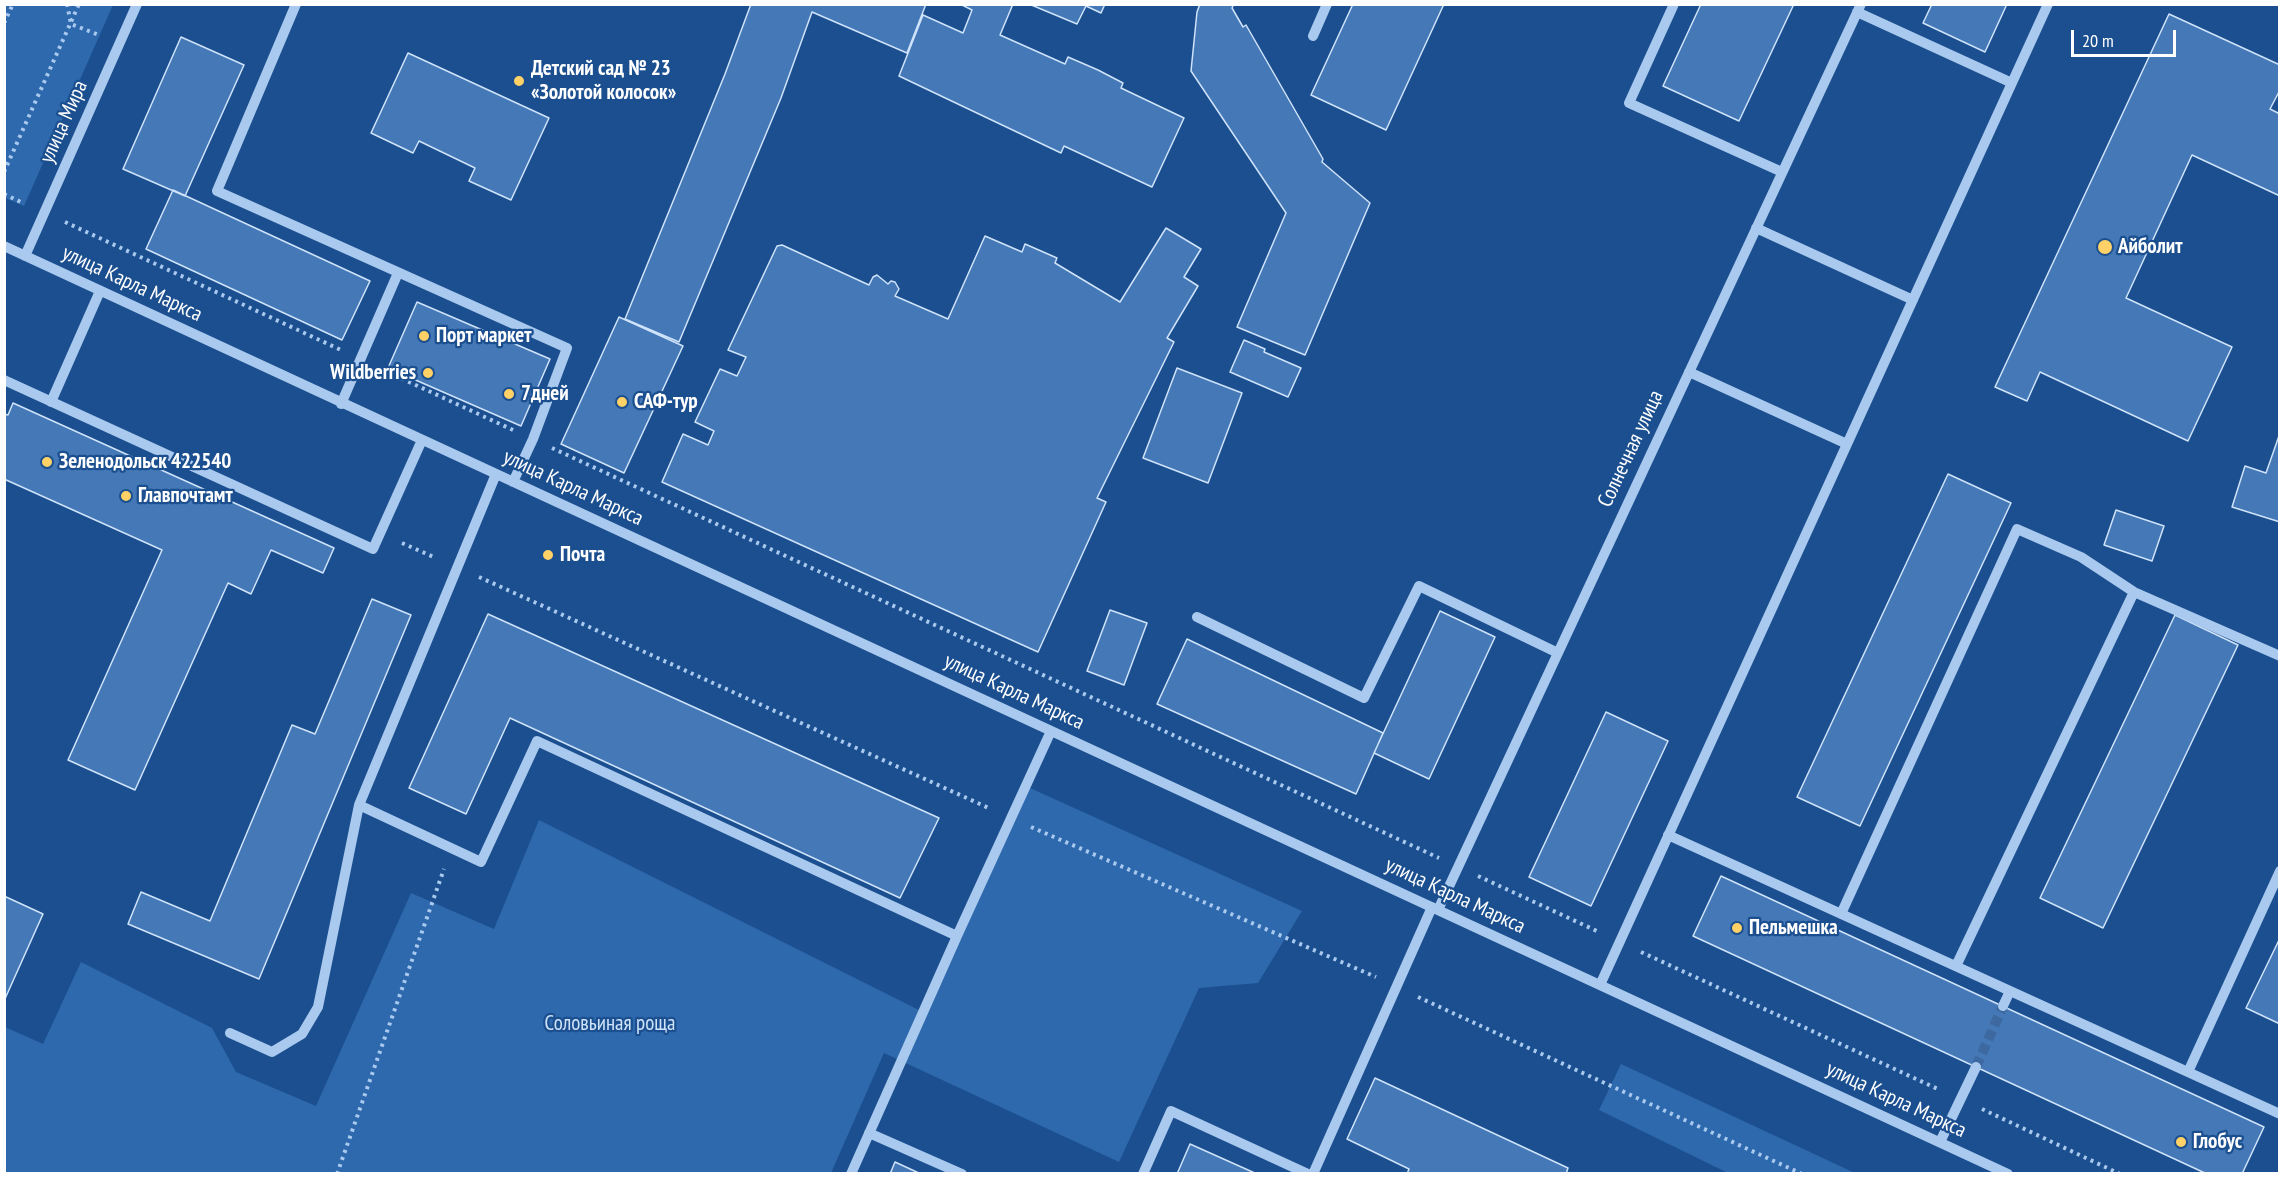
<!DOCTYPE html>
<html>
<head>
<meta charset="utf-8">
<style>
  body { margin:0 }
  #map { position:relative; width:2284px; height:1178px; overflow:hidden; background:#1b4f8f; font-family:"PT Sans Narrow",sans-serif }
  canvas { display:block }
  .frame { position:absolute; inset:0; border:6px solid #fff; pointer-events:none }
  .scale { position:absolute; left:2071px; top:30px; width:105px; height:27px; box-sizing:border-box; border:3px solid #fff; border-top:0; padding-left:8px; font-size:18px; line-height:21px; white-space:nowrap; color:#fff; -webkit-text-stroke:4px #1b4f8f; paint-order:stroke }
</style>
</head>
<body>
<div id="map">
<canvas width="2284" height="1178"></canvas>
<div class="frame"></div>
<div class="scale">20 m</div>
</div>
<script>
const c = document.querySelector('canvas').getContext('2d');
c.lineJoin = 'round';
function fill(path, color) { c.fillStyle = color; c.fill(path, 'evenodd'); }
const shape = rows => new Path2D(rows.map(r => 'M' + r).join(''));
function trace(path, color, width, dash) { c.strokeStyle = color; c.lineWidth = width; c.lineCap = dash ? 'butt' : 'round'; c.setLineDash(dash || []); c.stroke(path); }
function drawText(font, color, halo, rows, align = 'center') {
  c.font = font + ' "PT Sans Narrow",sans-serif'; c.lineWidth = 4.5; c.setLineDash([]); c.textBaseline = 'middle'; c.strokeStyle = halo; c.fillStyle = color; for (const [text, x, y, turn = 0] of rows) {
    c.save(); c.translate(x, y); c.rotate((+turn || 0) * Math.PI / 180); c.textAlign = isNaN(turn) ? turn : align; if (halo) c.strokeText(text, 0, 0); c.fillText(text, 0, 0); c.restore();
  }
}
const green = shape([
  [5,4,113,5,24,206,5,198],
  [1030,788,1302,911,1258,983,1199,988,1119,1162,884,1053,831,1173,5,1174,5,1027,43,1044,81,962,212,1028,236,1072,316,1106,411,893,494,929,539,820,925,1013],
  [1621,1064,1855,1173,1728,1173,1599,1110]
]);
const building = shape([
  [751,4,926,4,907,53,812,12,781,98,679,342,625,319,725,74,751,4],
  [1013,4,1000,35,1065,64,1068,57,1098,70,1123,83,1121,88,1184,118,1152,187,1064,146,1061,153,899,76,923,15,963,33,972,10,960,4,1013,4],
  [1029,4,1105,4,1101,13,1086,6,1077,24,1029,4],
  [1200,4,1234,4,1232,8,1243,27,1246,25,1323,159,1322,162,1370,203,1305,355,1237,327,1286,213,1191,71,1197,12,1200,4],
  [1353,4,1444,4,1386,130,1311,95,1353,4],
  [1701,4,1794,4,1739,121,1663,86,1701,4],
  [1932,4,2007,4,1985,52,1923,23,1932,4],
  [2169,14,2280,65,2280,90,2270,109,2280,114,2280,196,2192,155,2126,298,2232,347,2188,441,2040,372,2027,401,1995,387,2169,14],
  [181,37,244,65,185,196,123,169,181,37],
  [408,53,549,118,511,200,469,181,475,168,419,141,413,153,371,133,408,53],
  [173,190,370,281,342,340,146,249,173,190],
  [1166,228,1201,249,1184,277,1198,286,1167,338,1174,342,1097,498,1106,502,1038,652,662,482,683,434,708,445,714,431,695,422,720,369,737,376,746,357,728,350,777,246,782,245,869,285,873,277,877,275,888,284,891,281,895,282,899,289,895,296,948,319,985,236,1022,252,1025,244,1057,258,1055,263,1120,302,1166,228],
  [417,302,550,359,521,426,388,368,417,302],
  [619,317,683,346,624,473,561,444,619,317],
  [1244,340,1265,349,1264,352,1301,368,1288,397,1230,372,1244,340],
  [1177,368,1242,393,1208,483,1143,458,1177,368],
  [13,403,334,548,323,573,271,550,251,594,228,583,135,790,68,760,162,550,4,479,4,414,8,415,13,403],
  [2280,433,2280,522,2232,507,2245,466,2266,473,2280,433],
  [1948,474,2011,503,1860,826,1797,797,1948,474],
  [2116,510,2164,526,2152,561,2104,545,2116,510],
  [372,599,411,615,259,979,128,924,141,892,210,921,292,725,315,734,372,599],
  [1110,610,1147,623,1124,685,1087,671,1110,610],
  [1440,611,1495,637,1429,779,1374,753,1440,611],
  [488,614,939,818,900,898,510,718,466,814,409,788,488,614],
  [2175,615,2238,645,2103,928,2040,898,2175,615],
  [1187,639,1383,733,1356,794,1157,704,1187,639],
  [1606,712,1668,741,1591,906,1529,877,1606,712],
  [1721,876,2264,1127,2242,1174,2207,1174,1693,936,1721,876],
  [4,896,43,914,4,1001,4,896],
  [2280,938,2280,1024,2246,1008,2280,938],
  [1375,1078,1568,1168,1566,1174,1407,1174,1409,1169,1347,1139,1375,1078],
  [1190,1144,1257,1174,1177,1174,1190,1144],
  [895,1162,921,1174,890,1174,895,1162]
]);
const minorTunnel = shape([
  [1976,1067,2003,1006]
]);
const path = shape([
  [67,4,71,24,99,35],
  [4,23,13,4],
  [4,172,79,4],
  [4,194,23,203],
  [65,222,341,350],
  [381,369,513,430],
  [552,448,1439,858],
  [402,543,436,558],
  [479,577,991,809],
  [1031,827,1376,977],
  [1478,876,1599,932],
  [1641,952,1940,1090],
  [1418,997,1802,1174],
  [1982,1109,2120,1174],
  [337,1174,444,869]
]);
const minor = shape([
  [296,4,217,191,567,348,533,439,513,482],
  [1674,4,1629,103,1782,172],
  [1857,12,2012,83],
  [1313,36,1327,4],
  [1756,228,1913,300],
  [4,246,2008,1174],
  [25,256,137,4],
  [1689,372,1847,444],
  [4,380,373,549,422,440],
  [51,402,100,291],
  [341,404,398,273],
  [1197,617,1364,698,1419,586,1558,653],
  [359,805,481,862,537,741,957,936,1051,731],
  [1668,835,2280,1114],
  [1438,910,1861,4],
  [1841,914,2017,529,2081,557,2134,592,2280,656],
  [1956,966,2134,592],
  [1600,985,2048,4],
  [2003,1006,2010,991],
  [230,1033,272,1052,302,1034,318,1007,359,805,496,474],
  [2188,1072,2280,871],
  [869,1133,962,1174],
  [1940,1142,1976,1067],
  [851,1174,957,936],
  [1143,1174,1171,1111,1308,1174],
  [1313,1174,1432,907]
]);
const markers = [
  [519,81,6,"#ffd166"],
  [2105,247,8,"#ffd166"],
  [424,336,6,"#ffd166"],
  [428,373,6,"#ffd166"],
  [509,394,6,"#ffd166"],
  [622,402,6,"#ffd166"],
  [47,462,6,"#ffd166"],
  [126,496,6,"#ffd166"],
  [548,555,6,"#ffd166"],
  [1737,928,6,"#ffd166"],
  [2181,1142,6,"#ffd166"]
];
const poiNames = [
  ["Детский сад № 23",531,69],
  ["«Золотой колосок»",531,93],
  ["Айболит",2118,247],
  ["Порт маркет",436,336],
  ["Wildberries",416,373,"right"],
  ["7дней",521,394],
  ["САФ-тур",634,402],
  ["Зеленодольск 422540",59,462],
  ["Главпочтамт",138,496],
  ["Почта",560,555],
  ["Пельмешка",1749,928],
  ["Глобус",2193,1142]
];
const streetNames = [
  ["улица Мира",64,122,-66],
  ["улица Карла Маркса",132,284,25],
  ["Солнечная улица",1631,449,-65],
  ["улица Карла Маркса",573,488,25],
  ["улица Карла Маркса",1014,692,25],
  ["улица Карла Маркса",1455,896,25],
  ["улица Карла Маркса",1896,1100,25]
];
const parkNames = [
  ["Соловьиная роща",610,1024]
];
fill(green, '#2e69ad');
fill(building, '#4478b7');
trace(building, '#cfe3fa', 1.5);
trace(minorTunnel, '#3d69a0', 10, [10, 5]);
trace(path, '#a9c9ee', 4, [3, 4.5]);
trace(minor, '#a9c9ee', 10);
for (const [x, y, r, color] of markers) { const dot = new Path2D(); dot.arc(x, y, r, 0, 2 * Math.PI); c.fillStyle = color; c.fill(dot); trace(dot, '#1b4f8f', 2); }
drawText('bold 21px', '#fff', '#1b4f8f', poiNames, 'left');
drawText('21px', '#fff', '#1b4f8f', streetNames);
drawText('21px', '#cfe3fa', '#1b4f8f', parkNames);
</script>
</body>
</html>
